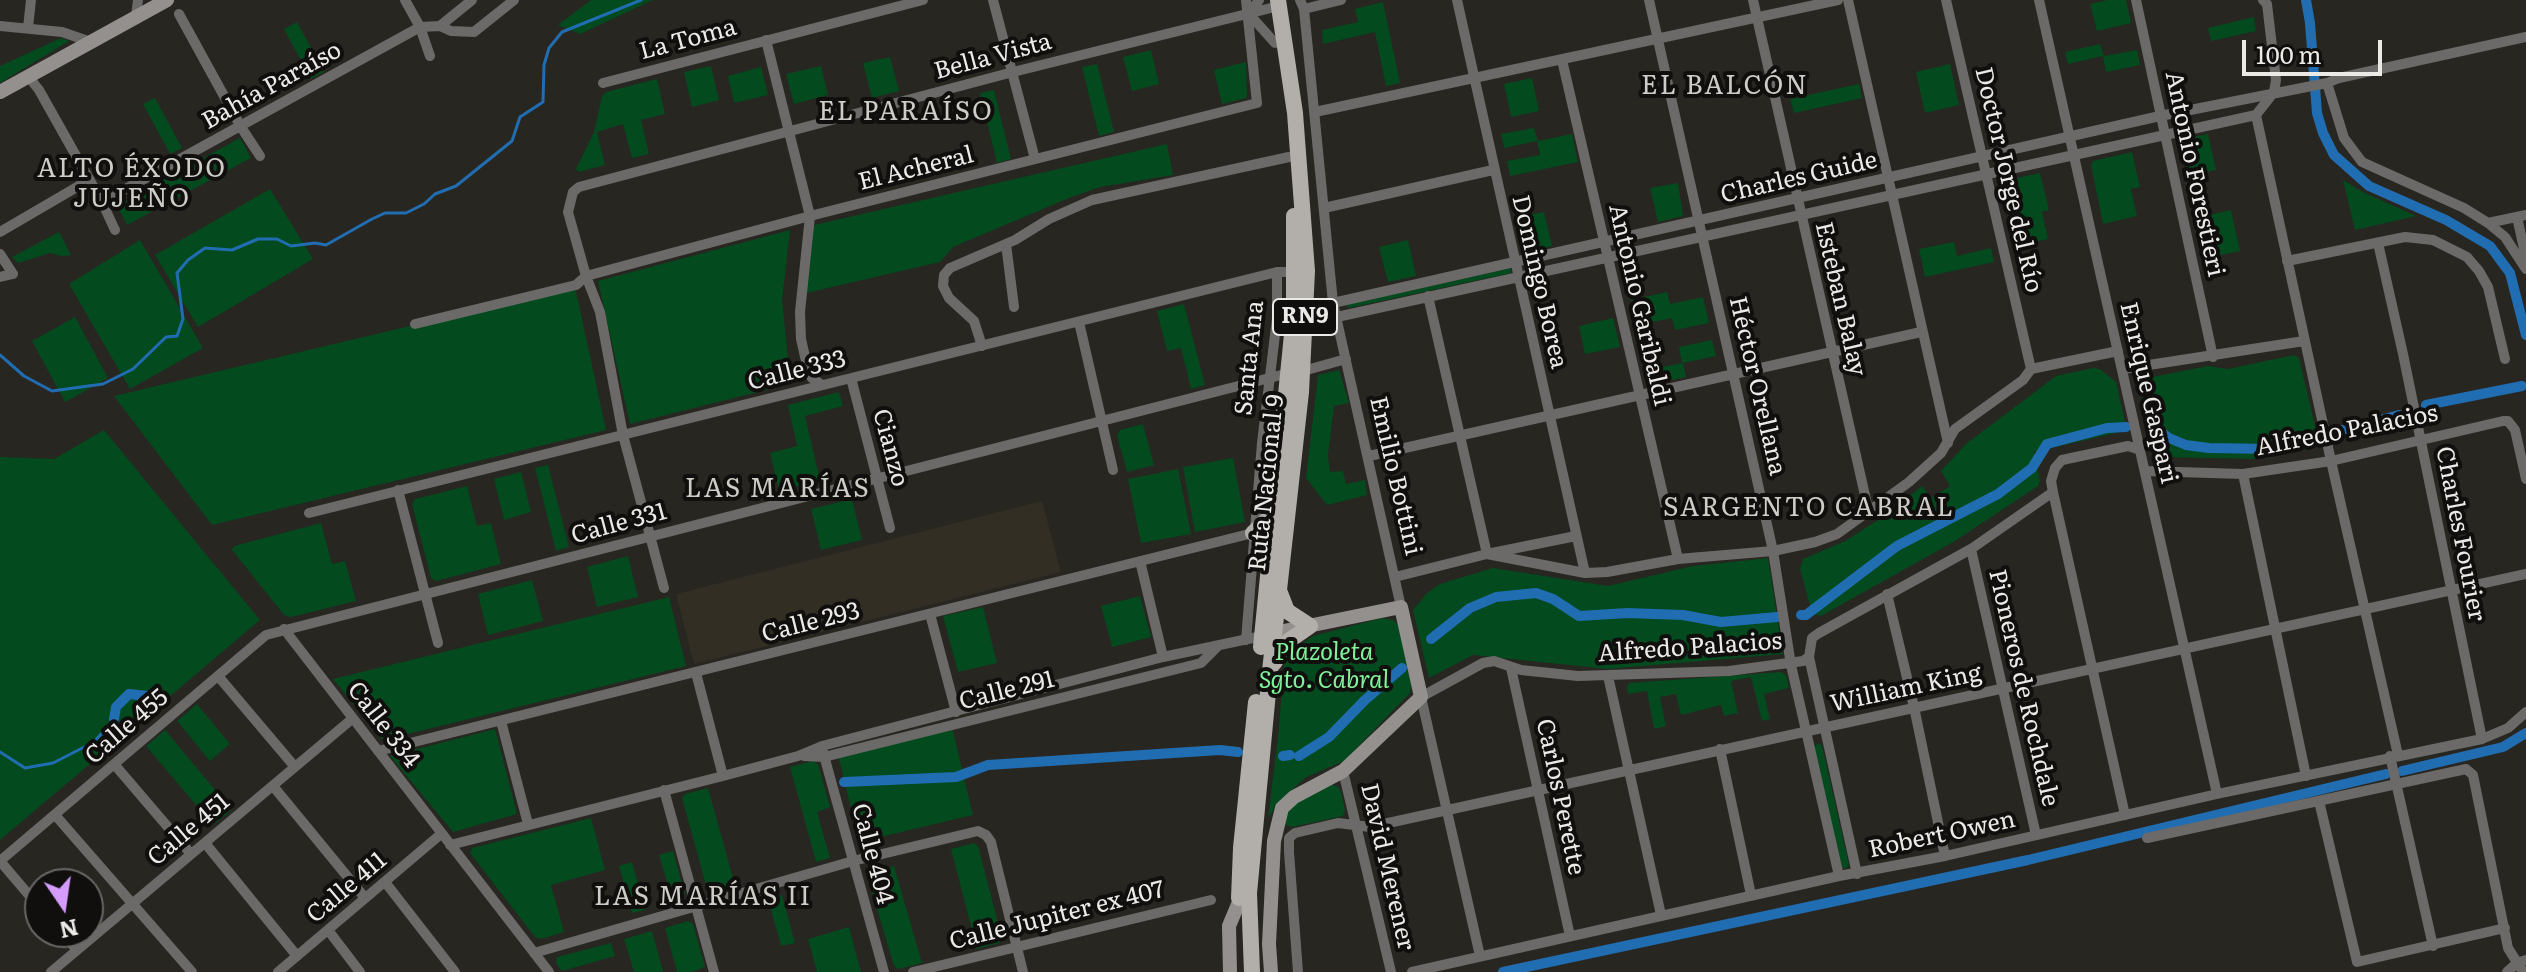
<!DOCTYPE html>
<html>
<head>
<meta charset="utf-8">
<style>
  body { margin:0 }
  #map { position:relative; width:2526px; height:972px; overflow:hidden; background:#282621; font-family:Literata,serif }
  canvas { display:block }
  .north { position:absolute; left:24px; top:868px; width:80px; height:80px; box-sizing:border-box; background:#100f0d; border:2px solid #686764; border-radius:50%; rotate:167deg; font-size:22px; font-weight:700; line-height:32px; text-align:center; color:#ebeae7 }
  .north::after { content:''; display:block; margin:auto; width:28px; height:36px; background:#d59cfb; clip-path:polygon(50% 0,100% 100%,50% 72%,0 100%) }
  .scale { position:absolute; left:2242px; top:40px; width:140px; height:36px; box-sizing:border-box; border:4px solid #ebeae7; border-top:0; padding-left:10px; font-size:24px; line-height:28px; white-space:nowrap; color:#ebeae7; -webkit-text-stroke:6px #100f0d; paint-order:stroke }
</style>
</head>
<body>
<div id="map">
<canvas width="2526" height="972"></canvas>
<div class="north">N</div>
<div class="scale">100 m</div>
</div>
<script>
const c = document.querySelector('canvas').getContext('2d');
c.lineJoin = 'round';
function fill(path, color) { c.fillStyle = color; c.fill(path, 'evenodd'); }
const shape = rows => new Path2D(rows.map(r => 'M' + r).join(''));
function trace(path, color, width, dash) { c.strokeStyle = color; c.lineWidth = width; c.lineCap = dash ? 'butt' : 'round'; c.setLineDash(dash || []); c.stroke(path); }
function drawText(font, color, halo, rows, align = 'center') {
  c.font = font + ' Literata,serif'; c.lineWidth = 8; c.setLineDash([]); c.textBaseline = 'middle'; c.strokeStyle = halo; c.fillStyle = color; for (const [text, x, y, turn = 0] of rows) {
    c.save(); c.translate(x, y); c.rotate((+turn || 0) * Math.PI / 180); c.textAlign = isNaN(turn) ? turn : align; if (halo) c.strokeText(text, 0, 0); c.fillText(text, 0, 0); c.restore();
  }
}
const built = shape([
  [1042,501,1061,572,694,664,676,594]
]);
const green = shape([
  [591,0,653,0,580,34,558,25],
  [2107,0,2126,0,2131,23,2097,31,2090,4],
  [1383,2,1400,83,1386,86,1375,32,1323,44,1322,30,1358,22,1355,9],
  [2254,17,2256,31,2211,41,2208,28],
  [297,22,324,72,311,79,284,29],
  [61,38,69,41,0,83,0,66],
  [2100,44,2104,56,2137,50,2140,65,2106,72,2103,56,2068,64,2065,52],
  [1151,50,1159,84,1132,91,1123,57],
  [890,57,899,91,872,98,863,63],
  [1246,62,1247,98,1222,104,1214,70],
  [1097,64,1114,132,1099,136,1082,67],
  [1950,64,1959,105,1925,113,1916,72],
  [711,66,719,100,692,107,684,72],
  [821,66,828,95,794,104,786,74],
  [761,67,768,95,734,103,728,76],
  [1532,78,1539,111,1511,117,1504,84],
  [657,79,665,114,641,120,649,154,632,158,623,124,597,132,605,165,579,172,576,169,594,132,602,96,606,92],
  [1859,84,1862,98,1794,113,1790,99],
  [994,90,1011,159,997,163,980,93],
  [155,98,182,148,170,154,143,104],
  [1534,128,1538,141,1572,134,1578,162,1510,176,1507,161,1540,155,1537,141,1504,148,1501,134],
  [2208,134,2216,170,2188,176,2181,144,2184,139],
  [240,138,251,158,127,225,117,205],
  [1167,144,1173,175,1100,187,1069,198,953,247,940,262,802,294,810,226],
  [2132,152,2140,187,2131,189,2137,216,2103,224,2091,165,2093,161],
  [2040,173,2049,210,2042,212,2048,239,2014,246,2007,219,2021,215,2012,179],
  [2343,180,2363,192,2416,216,2355,230],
  [1678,183,1683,216,1658,222,1650,188],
  [270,189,313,259,198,327,155,255],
  [2231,210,2240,251,2206,258,2197,218],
  [1544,212,1552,246,1530,251,1526,248,1519,217],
  [790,230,782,300,789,368,778,387,630,424,598,281],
  [59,232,71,255,62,256,50,253,18,263,12,257],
  [140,240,203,348,130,389,69,284],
  [1408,240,1416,276,1388,282,1379,247],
  [1954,242,1957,256,1991,248,1994,262,1925,277,1919,249],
  [1511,268,1511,273,1349,308,1346,305],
  [575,287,606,430,212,525,114,396],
  [1667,292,1670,304,1703,297,1709,323,1675,330,1672,318,1637,325,1631,300],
  [1184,304,1205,385,1191,389,1181,348,1167,351,1157,311],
  [75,317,108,378,65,402,32,341],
  [1613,318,1620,347,1585,354,1579,326],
  [1712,340,1716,356,1683,363,1686,377,1653,384,1651,382,1648,370,1682,363,1679,347],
  [2294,355,2299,358,2319,443,2316,447,2260,459,2159,457,2154,454,2139,384,2142,379,2208,366,2228,369],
  [2093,368,2100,369,2116,382,2125,422,2120,432,2034,452,2040,481,2038,486,1955,541,1821,616,1812,613,1800,569,1803,559,1845,541,1889,513,1922,486,1931,498,1950,486,1941,471,1967,443,2056,376],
  [1339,370,1349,403,1334,406,1328,455,1330,472,1343,471,1346,484,1365,480,1367,495,1327,505,1306,478,1318,375],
  [839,392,843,406,805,416,820,480,779,491,770,453,797,446,788,405],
  [1143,424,1154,465,1127,472,1117,435,1120,430],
  [104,430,260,620,0,840,0,457,54,459],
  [1233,458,1245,522,1195,532,1183,467],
  [548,465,569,547,556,551,535,468],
  [1178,469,1191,534,1141,543,1128,479],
  [521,472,531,512,504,520,494,479],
  [467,486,477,526,491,523,501,564,436,581,431,578,412,504,415,499],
  [852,499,862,540,821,550,811,509],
  [321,523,332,564,345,561,356,601,291,617,284,615,232,550,234,546],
  [628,556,638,597,597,607,587,567],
  [1768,558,1783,654,1608,669,1473,655,1429,678,1413,610,1427,593,1440,584,1493,568,1608,586,1693,566],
  [532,580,543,621,488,635,478,594],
  [1140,596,1151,637,1112,647,1101,606],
  [669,597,686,666,383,740,333,679],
  [983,607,997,663,958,672,943,616],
  [1382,618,1393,620,1400,627,1411,685,1410,693,1344,761,1306,777,1277,803,1268,819,1279,728,1284,663,1293,650,1313,636],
  [1781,672,1786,675,1789,688,1764,694,1770,719,1762,721,1751,677,1731,681,1738,713,1724,716,1721,705,1681,715,1676,694,1660,697,1666,726,1654,729,1647,691,1628,694,1627,687,1629,683],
  [197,704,230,744,210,761,177,721],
  [952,727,973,815,859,842,838,754],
  [495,729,517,814,453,832,390,756],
  [165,730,232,810,213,825,146,746],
  [1818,743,1822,746,1849,865,1846,869,1842,868,1814,748],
  [813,761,818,764,830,807,817,812,830,858,816,862,790,767],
  [1331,784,1338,787,1341,792,1345,810,1343,816,1292,827,1284,824,1286,813,1295,804],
  [708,788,735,885,712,891,707,889,682,798,685,794],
  [591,818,605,870,551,885,564,932,541,939,535,937,470,853,472,848],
  [974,843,978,846,1002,938,999,943,977,949,951,849],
  [673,851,685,894,682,899,673,902,659,855],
  [632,862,645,910,632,913,619,866],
  [894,866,922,963,898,969,894,966,868,878,871,873],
  [782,895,795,943,781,946,768,899],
  [688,921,693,924,705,967,692,972,677,972,665,928],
  [849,927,861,972,817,972,808,939],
  [652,931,663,972,634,972,624,939],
  [611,943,615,956,562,971,556,963,557,957]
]);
const stream = shape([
  [0,355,24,376,52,391,103,384,133,369,166,337,177,336,183,319,177,273,188,260,205,248,232,250,258,239,277,239,291,246,315,243,326,245,372,219,385,213,406,213,424,204,435,194,456,186,512,141,520,117,543,102,544,65,549,48,562,32,641,0],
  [0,752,25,768,53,763,94,742,114,719]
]);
const canal = shape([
  [2306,0,2310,23,2317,113,2323,133,2334,155,2369,186,2446,220,2490,246,2510,273,2526,335],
  [2426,405,2522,386],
  [2153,426,2169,438,2186,445,2209,448,2270,449,2312,438],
  [2339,431,2399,415],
  [1801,615,1806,615,1897,546,1998,494,2032,468,2047,444,2107,428,2126,427],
  [1431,639,1470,608,1496,597,1536,593,1553,599,1579,616,1627,613,1683,615,1721,622,1777,617],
  [114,719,116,707,129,694,148,696,161,704],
  [1283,756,1290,755],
  [1299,756,1329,737,1365,700,1402,668],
  [2402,771,2503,747,2526,733],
  [844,782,956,777,988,765,1220,750,1238,752],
  [1503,972,2028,860,2386,774]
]);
const street = shape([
  [405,0,420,27,430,56],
  [993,0,1035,159],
  [1259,0,1249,14,1275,43],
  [1300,0,1304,9,1333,303,1401,607],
  [1457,0,1585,573],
  [1649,0,1773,551,1791,665,1839,876],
  [1753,0,1869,513],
  [1848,0,1948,443],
  [1946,0,2031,369],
  [2039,0,2217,794],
  [2136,0,2213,357],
  [2263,0,2267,4,2276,80,2274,92,2256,115,2331,461,2398,755],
  [1304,9,1341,0],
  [179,14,241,127,260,156],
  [136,16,138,0],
  [0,26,62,32,88,41],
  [440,26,472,0],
  [28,28,31,0],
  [766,40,810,216,800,312,801,339,808,370,812,378,822,385],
  [1562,60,1678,559],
  [28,76,39,90,102,202,115,230],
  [603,83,923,0],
  [2327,83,2344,138,2362,162,2464,208,2488,223,2505,237,2526,269],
  [1315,112,1838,0],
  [102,202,420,27,440,26,451,31,474,32,514,0],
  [1324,208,1493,170],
  [2517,217,2526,258],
  [2488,223,2526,215],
  [0,232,89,180],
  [2378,243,2403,354,2482,739],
  [1006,244,1014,307],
  [0,254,13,274,0,277],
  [2287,261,2405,237,2433,240,2467,257,2479,271,2488,287,2505,359],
  [1428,296,1487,554,1576,536],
  [1333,303,2160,116,2327,83,2339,78,2526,37],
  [1337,317,2256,115],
  [1079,322,1113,470],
  [415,324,576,285,586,276,810,216,1257,103,1246,0],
  [982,346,974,321,949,298,943,286,944,275,950,268,1015,240,1049,219,1092,200,1289,157],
  [2123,369,2304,341],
  [1303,371,1346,359],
  [851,378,890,528],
  [1369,456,1921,332],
  [2145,471,2243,474,2331,461,2503,421,2508,421,2515,430,2526,479],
  [2243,474,2306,776],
  [398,490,438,643],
  [2053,492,2125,815],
  [309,513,1277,272,1296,272],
  [1971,549,2036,835],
  [1140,561,1163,657],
  [1395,577,1487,554,1585,573,1607,572,1678,559,1773,551,1815,542,1837,534,1909,482,1941,453,1955,429,2023,380,2031,369,2118,351],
  [664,588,623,435,600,312,586,276,568,212,573,192,579,187,1013,72,1279,6],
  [1887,594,1914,707,1945,856],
  [930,614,956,712],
  [284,629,549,972],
  [1246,640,1262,443,1277,318,1277,272],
  [1809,657,1857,874],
  [1511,668,1570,936],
  [696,673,723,776],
  [218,676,295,767],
  [1608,676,1661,915],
  [501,721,528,824],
  [1720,749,1751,895],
  [378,751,1253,533],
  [823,752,884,972],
  [804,756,824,757,1189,666,1201,663,1218,646],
  [2390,756,2433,946],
  [114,764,191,854],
  [1343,771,1391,972],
  [273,786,365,898],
  [664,790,714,972],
  [2319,801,2357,962,2505,928],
  [56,816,192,972],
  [2147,838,2466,769,2473,775,2508,948,2523,972],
  [205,843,297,956],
  [450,845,723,776,798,756,822,746,1163,657,1262,636],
  [0,861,266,635,1289,373],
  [0,861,40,908],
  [385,882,455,972],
  [328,930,360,972],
  [61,932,77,950],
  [534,953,853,861,978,831,986,835,991,842,1023,972],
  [1480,956,1421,697,1483,663,1494,661,1521,670,1578,676,1729,671,1803,661,1809,657,1812,638,1819,633,1971,549,2053,492,2051,481,2055,468,2062,460,2128,446,2137,449],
  [51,972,352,719],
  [278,972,441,834],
  [913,972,1211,900],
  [1298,972,1289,852,1289,838,1295,833,1338,823,1370,827,2526,574],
  [1412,972,1839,876,1945,856,2217,794,2482,739,2508,728,2526,712],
  [2507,972,2517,963,2526,960]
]);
const secondary = shape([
  [0,92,167,0],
  [1264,635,1401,607,1421,697,1343,771,1294,797,1282,808,1274,841,1269,944,1271,972],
  [1230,972,1229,926,1239,902]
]);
const primary = shape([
  [1253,533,1270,517,1275,509],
  [1261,647,1294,314,1294,216],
  [1274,663,1287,642,1310,626,1287,611,1280,593],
  [1239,898,1241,848,1256,702],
  [1252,972,1249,893,1270,671,1301,392,1307,271,1295,113,1278,0]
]);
const shields = [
  [1305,317,64]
];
const shieldNames = [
  ["RN9",1305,317]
];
const streetNames = [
  ["La Toma",688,40,-15],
  ["Bella Vista",993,57,-15],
  ["Bahía Paraíso",272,86,-29],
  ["El Acheral",916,169,-14],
  ["Antonio Forestieri",2194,174,78],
  ["Charles Guide",1799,178,-13],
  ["Doctor Jorge del Río",2008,180,77],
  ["Domingo Borea",1539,282,77],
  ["Esteban Balay",1840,299,77],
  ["Antonio Garibaldi",1639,305,77],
  ["Santa Ana",1250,358,-84],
  ["Calle 333",797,371,-14],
  ["Héctor Orellana",1757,386,77],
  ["Enrique Gaspari",2148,393,77],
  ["Alfredo Palacios",2347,431,-11],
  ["Cianzo",890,448,75],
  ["Emilio Bottini",1395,476,77],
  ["Ruta Nacional 9",1267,483,-84],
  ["Calle 331",619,524,-15],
  ["Charles Fourier",2460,534,79],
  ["Calle 293",811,623,-14],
  ["Alfredo Palacios",1690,648,-4],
  ["Pioneros de Rochdale",2023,688,77],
  ["William King",1906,689,-12],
  ["Calle 291",1007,691,-14],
  ["Calle 334",383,725,52],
  ["Calle 455",127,727,-41],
  ["Carlos Perette",1560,797,78],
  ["Calle 451",189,830,-40],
  ["Robert Owen",1942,835,-12],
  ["Calle 404",872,854,75],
  ["David Merener",1387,867,77],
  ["Calle 411",347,888,-40],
  ["Calle Jupiter ex 407",1057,916,-14]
];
const parkNames = [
  ["Plazoleta",1324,653],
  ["Sgto. Cabral",1324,681]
];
const neighbourhoodNames = [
  ["EL BALCÓN",1725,86],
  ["EL PARAÍSO",906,112],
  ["ALTO ÉXODO",132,169],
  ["JUJEÑO",132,199],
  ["LAS MARÍAS",778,489],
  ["SARGENTO CABRAL",1809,508],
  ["LAS MARÍAS II",703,897]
];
fill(built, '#322e23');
fill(green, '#034a1e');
trace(stream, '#216db1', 3);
trace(canal, '#216db1', 10);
trace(street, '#6c6a68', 10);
trace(secondary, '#94908d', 14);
trace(primary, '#b2aeaa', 16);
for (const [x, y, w] of shields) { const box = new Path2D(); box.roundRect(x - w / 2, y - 18, w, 36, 6); c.fillStyle = '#100f0d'; c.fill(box); trace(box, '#ebeae7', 2); }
drawText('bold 22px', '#ebeae7', null, shieldNames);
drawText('24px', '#ebeae7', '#100f0d', streetNames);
drawText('italic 24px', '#81f19a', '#100f0d', parkNames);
c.letterSpacing = '2px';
drawText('26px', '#ceccc6', '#100f0d', neighbourhoodNames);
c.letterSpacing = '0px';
</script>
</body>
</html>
